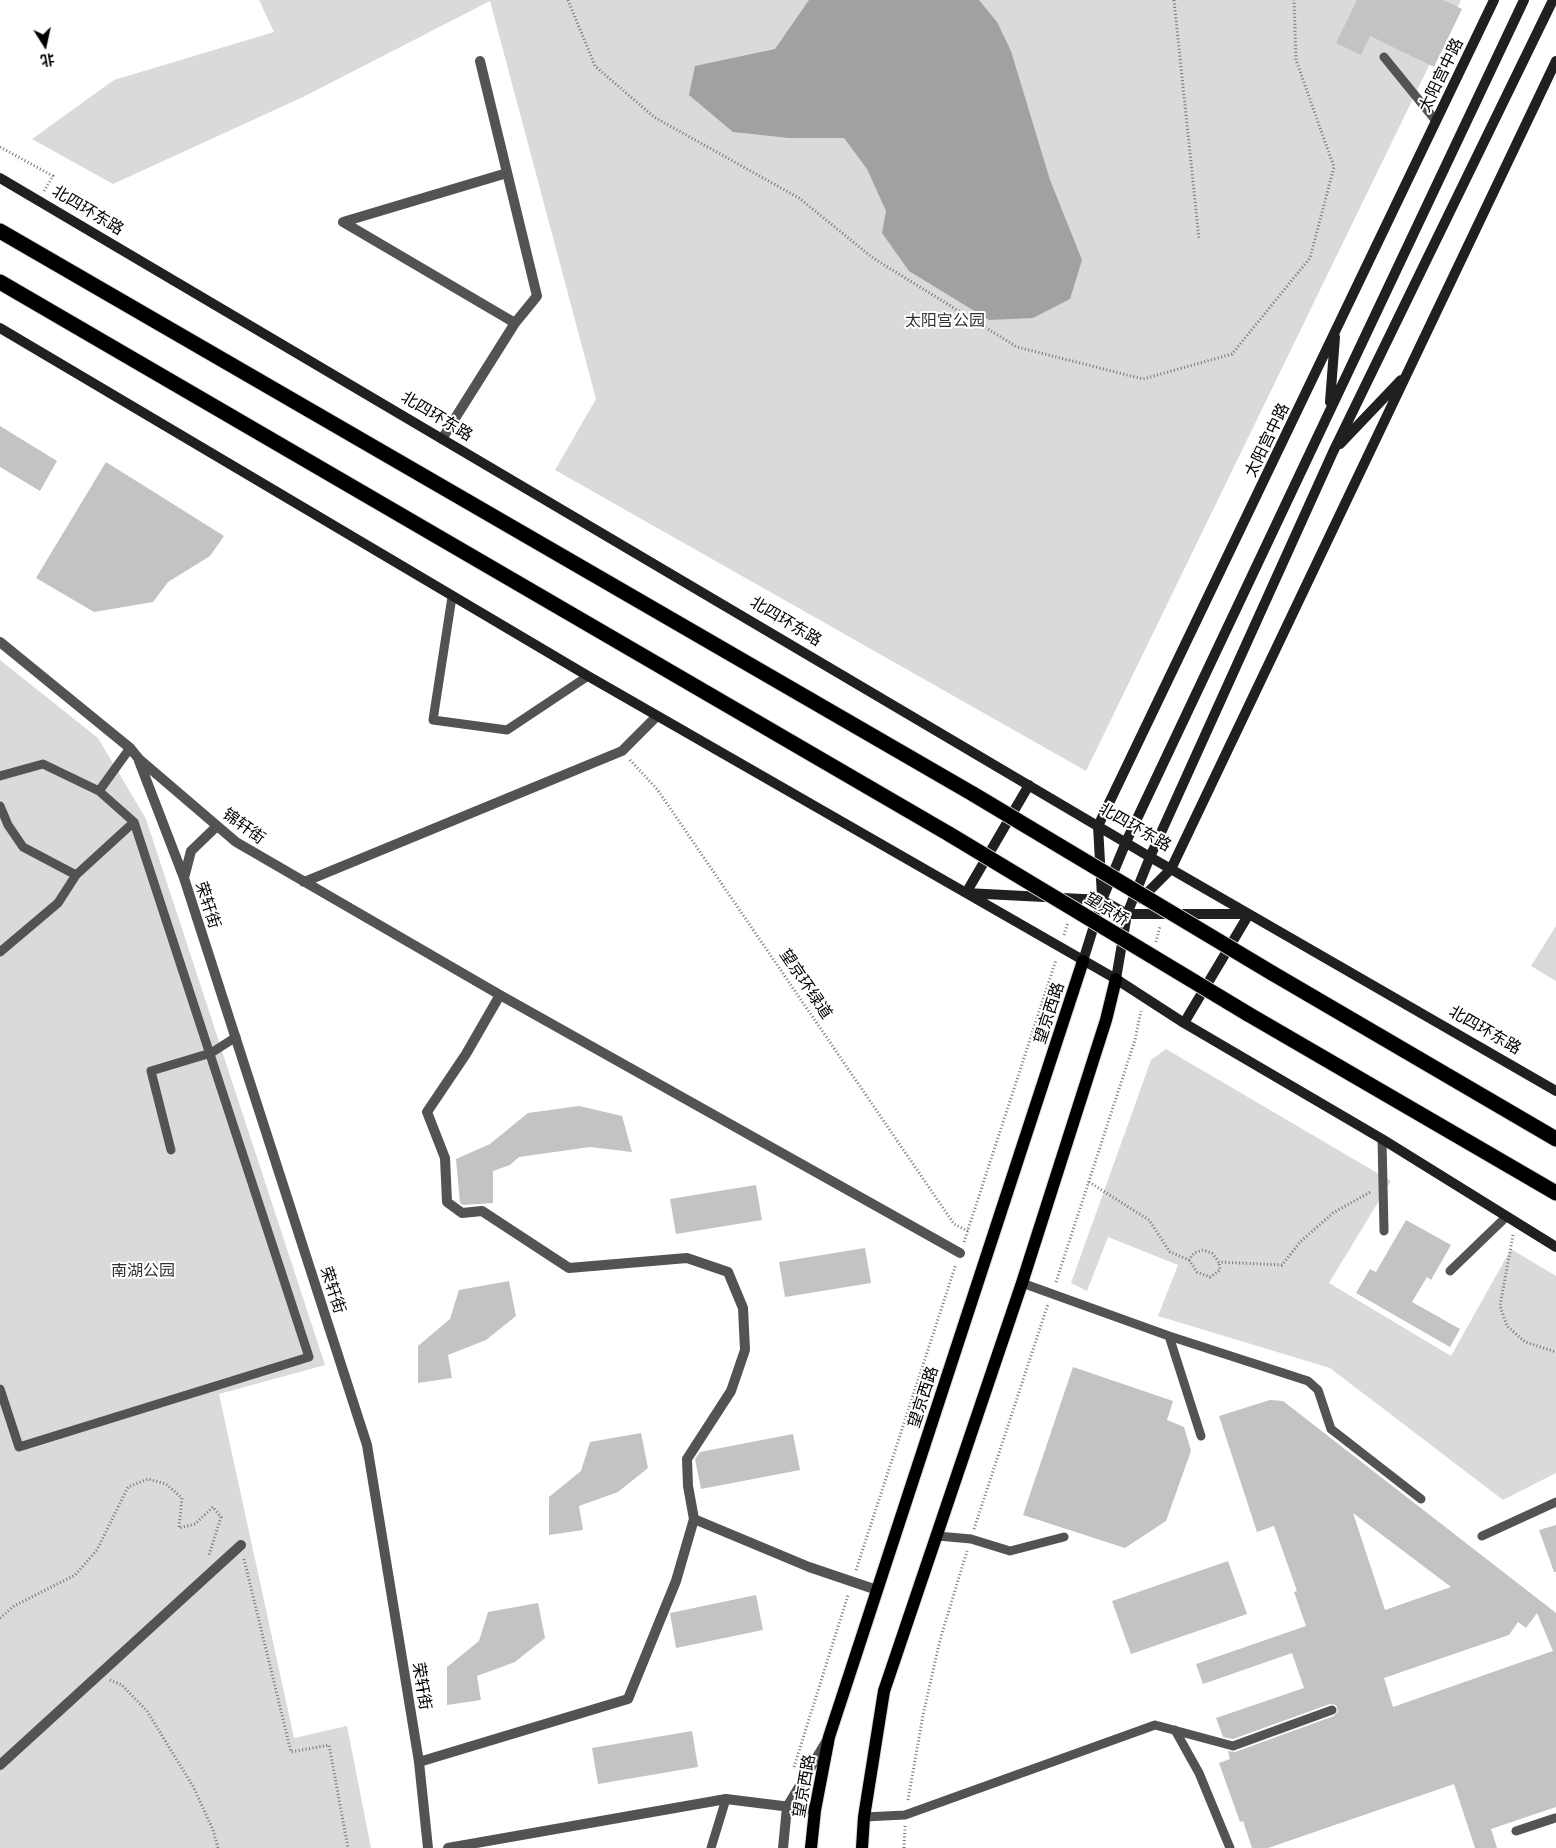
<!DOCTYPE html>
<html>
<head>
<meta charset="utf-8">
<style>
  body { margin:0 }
  #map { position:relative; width:1556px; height:1848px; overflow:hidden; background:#fff; font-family:"Exo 2","Noto Sans SC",sans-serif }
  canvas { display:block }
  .north { position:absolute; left:20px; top:20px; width:50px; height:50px; -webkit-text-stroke:4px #fff; paint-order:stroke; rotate:170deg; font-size:14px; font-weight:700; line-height:20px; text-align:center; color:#000 }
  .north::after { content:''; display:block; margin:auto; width:18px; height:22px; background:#000; clip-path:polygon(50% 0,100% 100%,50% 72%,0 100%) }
</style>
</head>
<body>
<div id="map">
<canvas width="1556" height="1848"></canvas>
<div class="north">北</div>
</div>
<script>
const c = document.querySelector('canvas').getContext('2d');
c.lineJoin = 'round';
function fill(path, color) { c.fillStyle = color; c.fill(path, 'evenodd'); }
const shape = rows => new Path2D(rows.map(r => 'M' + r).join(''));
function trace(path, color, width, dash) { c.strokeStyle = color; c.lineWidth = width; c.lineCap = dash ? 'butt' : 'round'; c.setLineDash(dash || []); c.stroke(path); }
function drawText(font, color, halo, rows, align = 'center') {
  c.font = font + ' "Exo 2","Noto Sans SC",sans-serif'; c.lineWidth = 4; c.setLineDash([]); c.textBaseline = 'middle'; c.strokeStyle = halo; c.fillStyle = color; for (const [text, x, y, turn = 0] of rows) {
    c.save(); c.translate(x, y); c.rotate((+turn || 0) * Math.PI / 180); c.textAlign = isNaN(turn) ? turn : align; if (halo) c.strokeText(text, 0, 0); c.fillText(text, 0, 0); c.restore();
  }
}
const green = shape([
  [259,0,1461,0,1086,771,555,470,596,399,490,1,303,97,113,184,32,139,114,80,274,32],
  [0,660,98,738,146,819,325,1365,219,1394,294,1738,347,1726,371,1848,0,1848],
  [1556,926,1556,981,1531,966],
  [1166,1049,1391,1181,1329,1283,1451,1356,1511,1249,1556,1276,1556,1473,1503,1500,1330,1368,1158,1316,1178,1265,1108,1237,1087,1291,1071,1283,1151,1060]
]);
const water = shape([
  [809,0,979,0,997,22,1011,51,1050,180,1082,260,1070,299,1033,318,989,320,909,271,882,233,886,211,867,169,844,138,789,138,733,132,689,95,695,66,775,49]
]);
const building = shape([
  [1357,0,1443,0,1462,9,1434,67,1370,36,1361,55,1336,43],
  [0,426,57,461,40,491,0,467],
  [106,462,224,536,210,556,168,582,153,602,94,612,36,578],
  [579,1106,622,1116,632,1152,590,1147,519,1157,510,1165,493,1171,493,1203,463,1205,460,1203,456,1159,490,1144,528,1113],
  [756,1185,762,1220,676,1234,670,1199],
  [1406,1220,1451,1245,1431,1280,1427,1277,1412,1302,1460,1329,1450,1347,1356,1293,1370,1269,1376,1272],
  [865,1248,871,1283,785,1297,779,1262],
  [509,1281,516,1316,486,1340,448,1355,452,1378,418,1383,418,1346,450,1319,459,1290],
  [1073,1367,1173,1401,1167,1420,1184,1427,1191,1451,1166,1521,1125,1548,1023,1515],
  [1270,1400,1283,1401,1556,1613,1556,1807,1491,1829,1497,1848,1475,1848,1454,1784,1268,1848,1252,1848,1243,1821,1240,1822,1219,1763,1230,1759,1228,1751,1235,1752,1334,1716,1338,1711,1336,1705,1330,1704,1233,1739,1223,1737,1216,1718,1304,1688,1292,1653,1203,1684,1196,1664,1306,1626,1294,1592,1297,1591,1274,1526,1257,1532,1219,1416],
  [1353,1513,1451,1587,1385,1610],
  [1537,1613,1553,1651,1393,1707,1384,1678,1509,1635,1518,1622,1526,1628],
  [641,1433,648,1468,618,1492,579,1506,583,1530,549,1535,549,1497,581,1471,590,1442],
  [793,1434,800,1470,701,1489,695,1459,700,1452],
  [1556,1525,1556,1572,1554,1572,1539,1530],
  [1228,1561,1247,1614,1131,1654,1112,1601],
  [756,1595,763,1630,676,1648,670,1613],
  [538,1603,545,1638,515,1662,477,1676,481,1700,447,1705,447,1667,479,1641,488,1612],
  [692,1731,698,1767,598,1784,592,1748]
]);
const path = shape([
  [568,0,595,66,654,117,799,198,873,258,1017,347,1143,379,1232,354,1310,258,1334,167,1296,60,1294,0],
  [1174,0,1199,239],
  [0,147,53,176,44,191],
  [630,760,657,789,954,1224,968,1231],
  [1064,935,1068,922],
  [1156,942,1160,926],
  [1089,1182,1149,1220,1170,1252,1189,1260,1194,1253,1203,1250,1212,1253,1219,1262,1282,1265,1300,1242,1333,1213,1372,1191],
  [1513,1235,1500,1306,1507,1326,1525,1342,1556,1352],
  [964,1242,1056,960],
  [1189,1260,1197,1272,1210,1277,1220,1270,1219,1262],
  [1056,1282,1135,1040,1141,1011],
  [974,1529,1048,1304],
  [244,1559,291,1752,329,1745,348,1848],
  [856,1570,956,1264],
  [0,1618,14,1606,75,1575,97,1550,128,1487,148,1479,166,1484,182,1498,179,1528,195,1524,213,1507,221,1517,209,1555],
  [110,1680,122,1685,147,1711,194,1788,213,1830,218,1848],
  [794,1767,848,1595],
  [908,1800,923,1715,940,1640,967,1551],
  [904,1848,905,1826]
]);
const lane = shape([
  [1384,57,1436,121],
  [452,597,433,720,507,730,588,676],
  [0,776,43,764,99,791,134,822,309,1357,19,1447,0,1389],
  [99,791,130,748],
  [0,806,8,825,23,847,76,875],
  [0,952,58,903,76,875,134,822],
  [1382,1139,1384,1231],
  [171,1150,151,1071,211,1053,236,1037],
  [1450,1271,1506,1217],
  [1022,1283,1169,1336,1308,1381,1318,1390,1331,1429,1421,1499],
  [1169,1336,1201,1436],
  [938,1536,971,1539,1010,1551,1064,1537],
  [1482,1536,1556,1502],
  [1175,1730,1199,1773,1230,1848],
  [864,1817,905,1815,1155,1725,1233,1746,1332,1710],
  [1516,1831,1555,1818],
  [711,1848,726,1799]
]);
const street = shape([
  [507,173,343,222,515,323],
  [442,439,515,323,537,296,480,61],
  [0,642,130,748,139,759,236,842,500,995,960,1253],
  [139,761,184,878,367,1445,419,1762,428,1848],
  [184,878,191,851,217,826],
  [304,882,622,751,657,716],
  [694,1519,809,1567,877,1590],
  [419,1762,628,1699,676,1581,694,1519,688,1486,687,1459,731,1391,745,1350,743,1308,728,1272,687,1258,569,1268,482,1211,462,1213,447,1202,445,1158,427,1112,466,1054,500,995],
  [0,1765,241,1545],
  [448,1848,726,1799,815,1810],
  [783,1848,787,1807,826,1742]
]);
const secondary = shape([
  [0,178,1150,857,1556,1091],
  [0,328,588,676,1116,979,1184,1023,1382,1139,1556,1247],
  [1330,402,1335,337],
  [1340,444,1401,380],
  [1029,785,966,893,1102,900,1127,914,1248,914],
  [1102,897,1098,826,1494,0],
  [1141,899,1171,869,1556,61],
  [1083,961,1102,900,1126,842,1524,0],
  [1116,979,1127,914,1150,857,1333,452,1553,0],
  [1184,1023,1249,914]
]);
const primary = shape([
  [811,1848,815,1810,829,1737,1083,961],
  [862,1848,864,1817,884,1691,1022,1283,1106,1020,1116,979]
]);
const highway = shape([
  [0,231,973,794],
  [0,282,949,834],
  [1272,973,1556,1139],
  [1248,1014,1556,1193]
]);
const highwayBridge = shape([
  [973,794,1272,973],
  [949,834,1248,1014]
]);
const streetNames = [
  ["太阳宫中路",1441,75,-64],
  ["北四环东路",88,210,31],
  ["北四环东路",437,416,31],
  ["太阳宫中路",1267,440,-64],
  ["北四环东路",786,621,31],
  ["锦轩街",244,826,36],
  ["北四环东路",1135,827,30],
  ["荣轩街",208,905,72],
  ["望京桥",1107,909,31],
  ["望京环绿道",806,984,56],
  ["望京西路",1049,1013,-72],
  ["北四环东路",1485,1030,30],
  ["荣轩街",333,1290,72],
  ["望京西路",923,1397,-72],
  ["荣轩街",422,1686,81],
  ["望京西路",804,1786,-80]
];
const parkNames = [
  ["太阳宫公园",945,321],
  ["南湖公园",143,1271]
];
fill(green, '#dadada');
fill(water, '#a1a1a1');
fill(building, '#c3c3c3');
trace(primary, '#dbdbdb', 14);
trace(highway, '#dbdbdb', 17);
trace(path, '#757575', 3, [1, 2.5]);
trace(lane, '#535353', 9);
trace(street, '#535353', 10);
trace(secondary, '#202020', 10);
trace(primary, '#000', 12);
trace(highway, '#000', 15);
trace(highwayBridge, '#dbdbdb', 17, []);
trace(highwayBridge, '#000', 15);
drawText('16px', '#000', '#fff', streetNames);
drawText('16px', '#313131', '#fff', parkNames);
</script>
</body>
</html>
